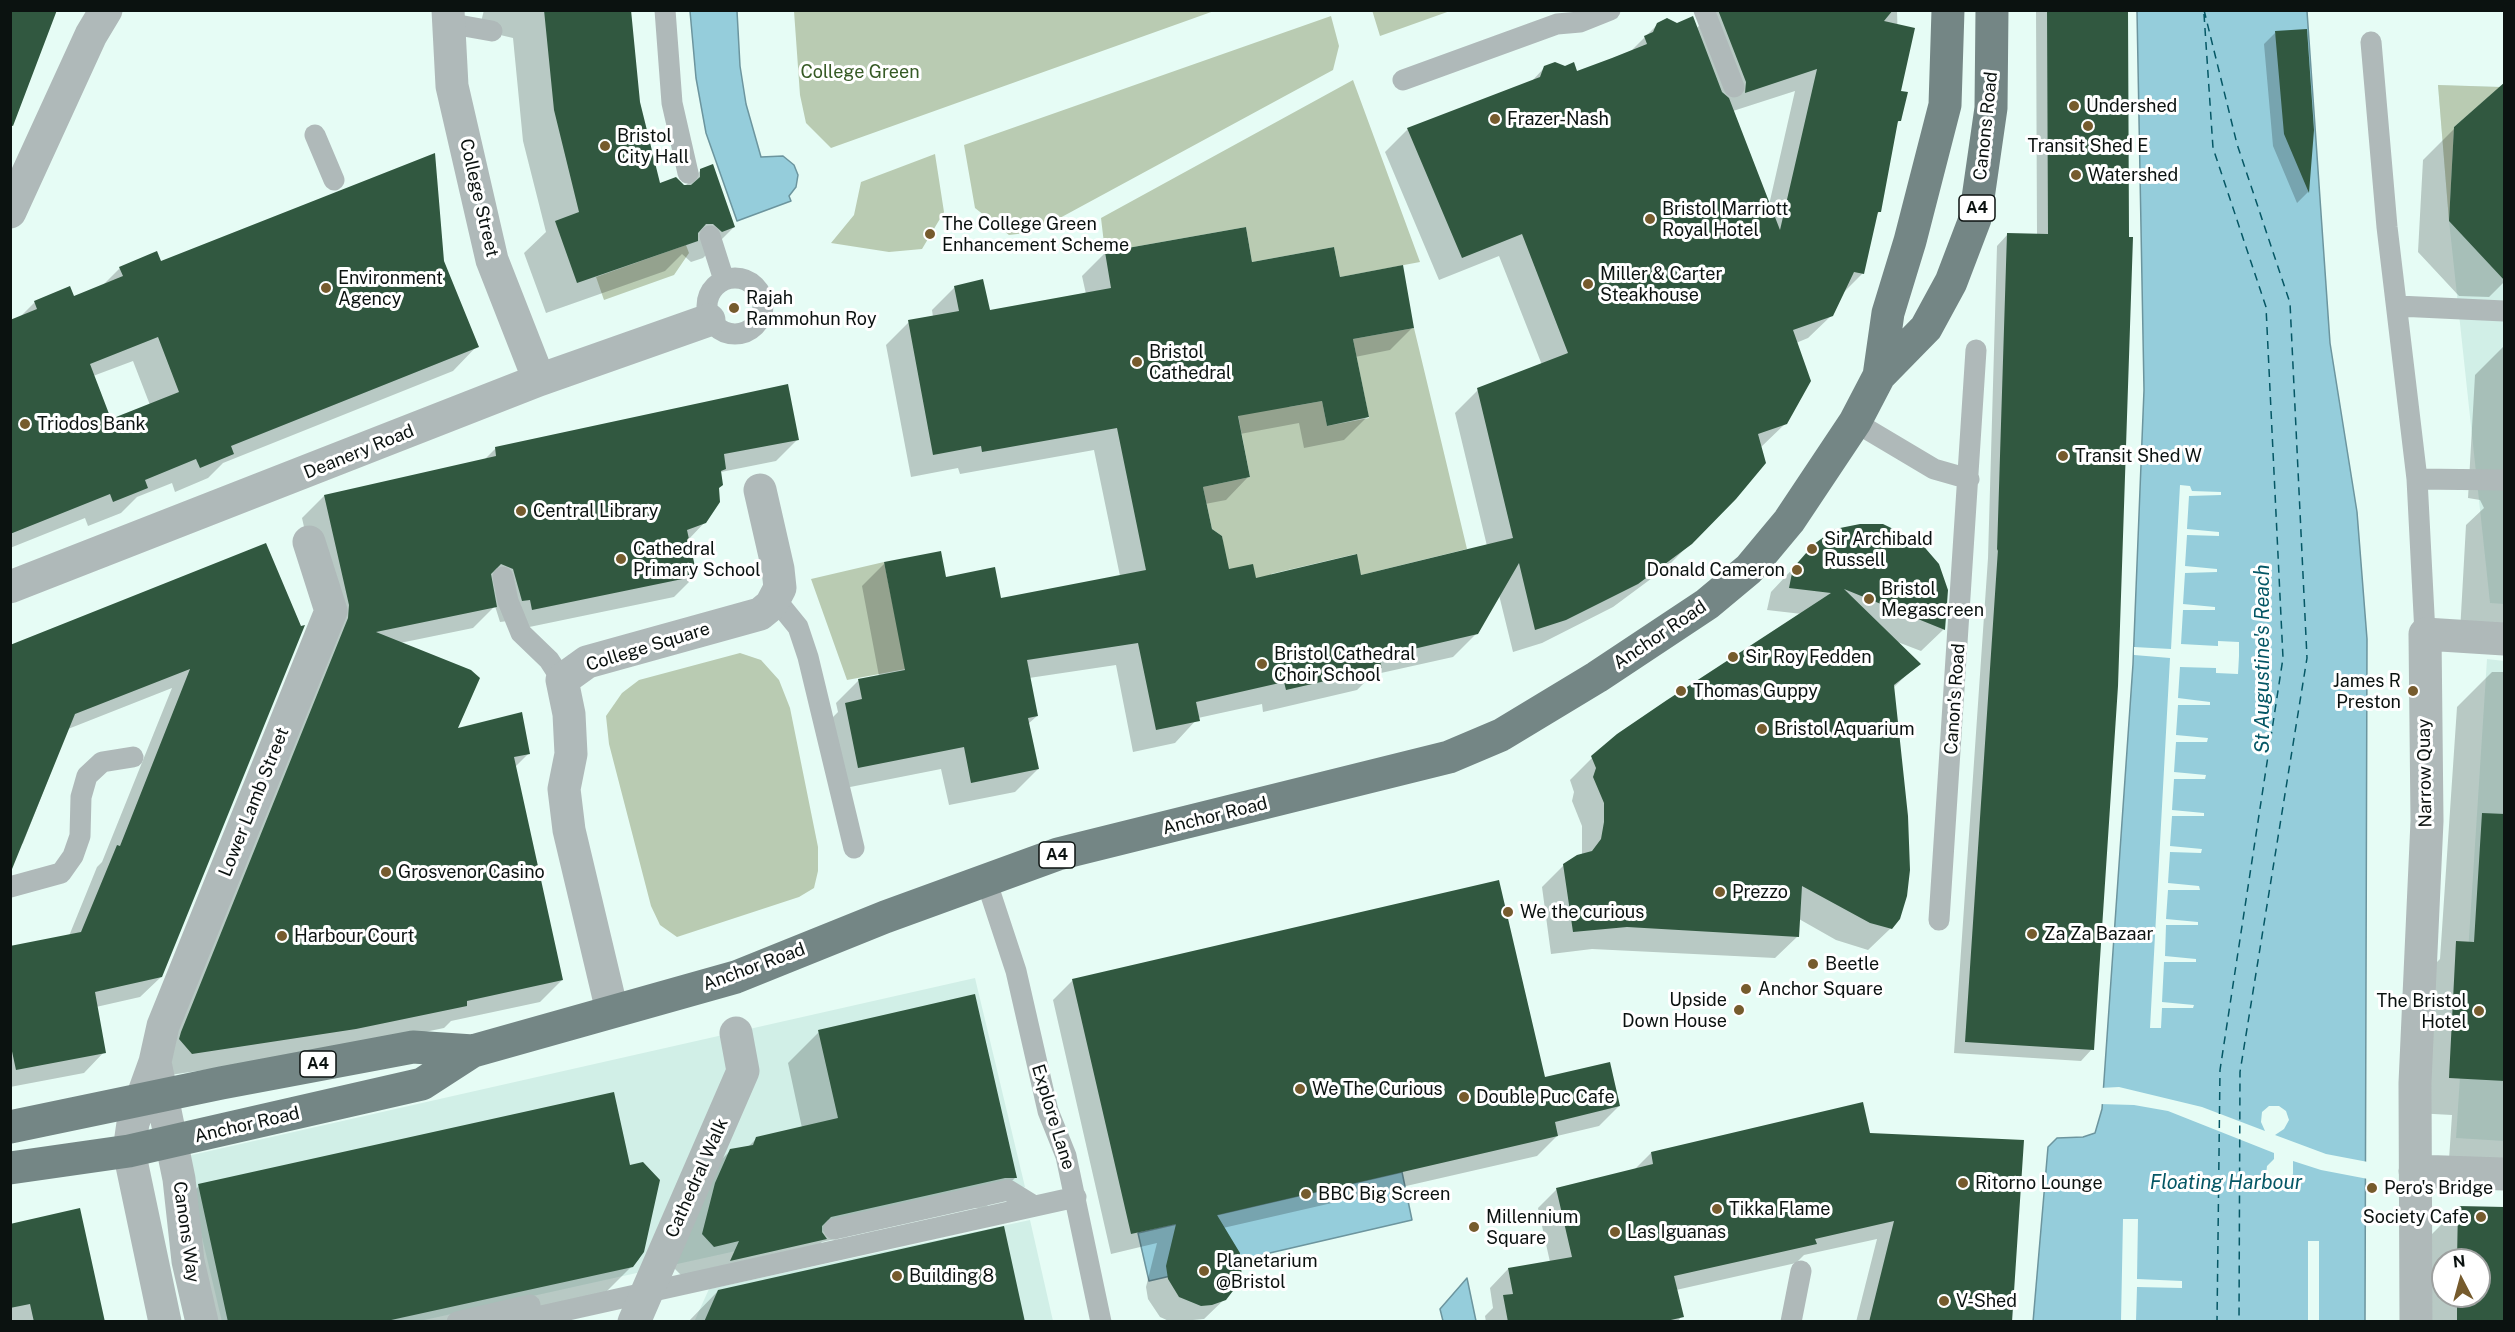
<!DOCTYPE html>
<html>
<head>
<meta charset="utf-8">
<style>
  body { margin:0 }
  #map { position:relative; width:2515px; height:1332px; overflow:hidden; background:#e6fcf5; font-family:"Public Sans",sans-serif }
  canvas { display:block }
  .frame { position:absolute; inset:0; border:12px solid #0b1210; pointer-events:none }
  .north { position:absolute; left:2431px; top:1248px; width:60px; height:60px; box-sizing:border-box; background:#fff; border:2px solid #9da09f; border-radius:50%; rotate:354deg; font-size:16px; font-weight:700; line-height:24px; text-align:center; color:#0b1210 }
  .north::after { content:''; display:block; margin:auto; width:21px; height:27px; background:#765b2d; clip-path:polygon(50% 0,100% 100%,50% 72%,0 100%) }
</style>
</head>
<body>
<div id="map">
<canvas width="2515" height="1332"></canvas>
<div class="frame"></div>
<div class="north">N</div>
</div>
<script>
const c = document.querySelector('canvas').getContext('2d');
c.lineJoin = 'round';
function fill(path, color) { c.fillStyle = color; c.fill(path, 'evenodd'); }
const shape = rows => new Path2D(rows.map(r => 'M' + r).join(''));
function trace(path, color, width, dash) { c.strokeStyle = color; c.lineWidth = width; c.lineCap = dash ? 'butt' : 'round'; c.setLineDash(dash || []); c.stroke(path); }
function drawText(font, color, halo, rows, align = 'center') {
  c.font = font + ' "Public Sans",sans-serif'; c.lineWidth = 6; c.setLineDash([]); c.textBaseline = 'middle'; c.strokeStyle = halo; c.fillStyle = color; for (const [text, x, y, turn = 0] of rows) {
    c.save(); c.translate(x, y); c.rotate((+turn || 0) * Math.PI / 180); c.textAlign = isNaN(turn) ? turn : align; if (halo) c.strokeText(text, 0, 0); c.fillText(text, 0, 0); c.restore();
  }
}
const built = shape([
  [2438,85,2504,87,2504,604,2490,603,2449,221],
  [2487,659,2504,661,2504,1141,2456,1138],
  [975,978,1025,1187,420,1321,222,1322,183,1157],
  [1030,1220,1053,1321,694,1322,709,1289]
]);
const green = shape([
  [1372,10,1450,10,1450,11,1380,36],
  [794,11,794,10,1214,11,831,148,806,123,800,95],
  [1331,16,1339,46,1333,70,1034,232,1009,235,975,208,964,145],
  [1353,80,1420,262,1340,277,1334,247,1252,262,1246,227,1105,252,1101,218],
  [2438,85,2500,87,2454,127,2449,221],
  [935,154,944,212,922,249,889,252,831,243,854,215,861,182],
  [686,245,689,253,674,275,604,300,596,277],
  [1414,328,1467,549,1361,575,1356,554,1271,574,1273,586,1221,571,1224,549,1222,536,1212,529,1203,487,1250,477,1234,394,1285,385,1289,407,1322,401,1327,426,1369,418,1353,339],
  [884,562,906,669,847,680,811,579],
  [740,653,761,660,779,680,790,708,818,847,818,871,814,888,799,897,677,937,660,925,651,906,609,744,606,716,622,693,639,680]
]);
const water = shape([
  [690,11,737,11,740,66,746,104,761,157,783,156,794,165,798,175,796,187,789,196,791,201,737,221,706,133,696,78,690,11],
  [2137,11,2307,11,2330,343,2357,512,2367,639,2365,1321,2033,1322,2048,1147,2057,1138,2083,1137,2095,1133,2102,1109,2133,664,2144,390,2137,11],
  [1402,1172,1412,1220,1149,1281,1138,1233,1402,1172],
  [1467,1278,1476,1321,1443,1321,1440,1309,1467,1278]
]);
const pier = shape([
  [2180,485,2190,486,2192,491,2221,492,2221,495,2189,496,2187,529,2219,532,2219,536,2187,535,2185,566,2217,569,2217,572,2185,573,2183,604,2215,607,2215,610,2183,610,2181,644,2218,646,2218,641,2239,642,2239,656,2238,674,2216,673,2216,668,2180,667,2178,698,2210,702,2210,705,2178,705,2176,735,2208,738,2207,742,2176,742,2174,772,2206,775,2205,779,2174,779,2172,810,2204,813,2204,816,2172,816,2170,846,2202,849,2201,853,2170,852,2168,883,2199,886,2200,890,2168,890,2166,919,2198,922,2198,925,2166,925,2165,956,2196,959,2196,962,2164,962,2162,1002,2194,1005,2193,1008,2162,1008,2161,1028,2150,1028,2170,658,2134,655,2134,647,2171,649],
  [2119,1087,2202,1107,2265,1131,2261,1122,2262,1112,2269,1106,2279,1106,2286,1111,2289,1120,2284,1129,2275,1135,2326,1154,2368,1162,2368,1179,2321,1170,2293,1161,2293,1174,2289,1182,2280,1186,2270,1183,2266,1175,2267,1166,2274,1159,2274,1153,2168,1111,2134,1105,2099,1104,2100,1088],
  [2123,1219,2138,1219,2137,1279,2182,1281,2182,1288,2137,1287,2136,1321,2121,1321],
  [2308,1241,2319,1241,2319,1321,2308,1321]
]);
const shadow = shape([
  [484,10,630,10,634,72,644,134,659,185,685,186,701,170,734,227,703,258,691,262,682,254,665,271,546,313,524,253,546,232,523,141,513,38,479,30],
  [1714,10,1897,10,1900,120,1896,124,1879,212,1875,216,1863,273,1841,295,1832,315,1808,338,1796,343,1786,423,1760,448,1735,498,1667,567,1613,607,1542,643,1513,652,1499,595,1477,633,1453,657,1372,675,1357,690,1263,712,1262,704,1198,718,1175,743,1133,752,1116,665,1029,678,1037,716,1028,724,1038,769,1015,792,949,805,941,769,835,790,823,727,838,712,836,703,859,680,879,676,862,586,885,563,1000,599,1120,576,1094,450,960,474,958,468,911,477,886,345,909,322,933,317,932,310,955,287,988,312,1086,294,1082,276,1105,253,1251,264,1339,279,1413,327,1390,350,1355,357,1367,417,1344,440,1304,448,1299,423,1240,434,1248,477,1226,500,1205,504,1210,530,1228,571,1255,580,1360,577,1487,546,1455,413,1478,390,1542,365,1499,256,1439,280,1385,152,1408,129,1531,82,1545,67,1577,73,1629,53,1658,24,1696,29],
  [1795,91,1769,205,1733,111],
  [2036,10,2127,10,2092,1049,2081,1061,1954,1053,1988,558,1997,246,2008,234,2037,235],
  [2275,33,2312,130,2308,192,2297,203,2273,146,2264,44],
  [2504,88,2504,282,2489,297,2459,296,2418,252,2423,160,2455,128],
  [442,261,477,346,453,371,223,463,208,478,175,492,172,483,137,497,121,513,88,526,85,518,10,548,10,321,19,318,35,302,74,297,102,286,120,268,160,263],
  [133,361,150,405,110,421,93,376],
  [2504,346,2504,634,2460,632,2466,525,2484,508,2480,500,2468,498,2475,375],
  [798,439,776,461,721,472,705,522,688,540,696,575,674,597,510,631,508,621,500,622,495,606,473,628,400,643,455,731,529,753,515,767,562,980,540,1002,451,1021,444,1028,333,1051,170,1075,158,1061,327,628,302,518,324,496,484,460,496,448],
  [265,545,161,977,140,997,96,1007,104,1052,84,1073,10,1087,10,947,69,936,97,867,102,862,172,688,68,729,23,843,10,856,10,646],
  [1815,545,1944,629,1921,651,1895,641,1918,664,1893,688,1891,928,1868,950,1836,940,1799,919,1798,936,1775,958,1592,949,1551,954,1542,887,1564,865,1582,855,1582,826,1572,801,1574,792,1570,780,1592,758,1802,614,1767,610,1771,592],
  [2492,672,2504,672,2504,1177,2448,1174,2452,1115,2415,1113,2421,978,2440,959,2457,707],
  [1073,980,1544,1079,1619,1106,1599,1126,1557,1136,1537,1156,1223,1228,1239,1254,1241,1263,1240,1278,1234,1290,1204,1319,1171,1322,1160,1317,1148,1299,1146,1287,1157,1243,1111,1254,1053,1000],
  [819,1032,1015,1178,985,1208,973,1208,822,1242,794,1270,683,1277,672,1266,699,1182,730,1151,748,1147,757,1138,802,1128,788,1063],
  [1869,1135,2011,1322,1856,1322,1877,1239,1804,1255,1796,1263,1676,1290,1682,1316,1677,1322,1486,1322,1485,1316,1493,1308,1490,1288,1508,1269,1550,1262,1538,1208,1557,1189,1634,1170,1651,1153],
  [629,1167,659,1181,639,1259,607,1291,536,1322,191,1322,168,1217,199,1186],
  [2459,1207,2504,1322,2431,1322,2432,1234],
  [2443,1260,2479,1260,2479,1296,2443,1296],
  [10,1225,103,1322,10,1322],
  [718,1291,1023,1322,688,1322]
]);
const ferry = shape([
  [2204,10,2237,144,2290,303,2307,658,2240,1072,2239,1322],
  [2204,14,2213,148,2266,307,2283,658,2220,1070,2217,1322]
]);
const building = shape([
  [10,10,57,10,13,126,10,125],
  [544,10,631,10,640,102,660,183,676,177,684,185,691,185,700,177,700,169,713,164,735,227,722,232,713,224,706,224,698,233,698,241,577,283,555,221,579,212,554,110],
  [1718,10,1893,10,1884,21,1915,28,1901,91,1908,92,1901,121,1898,121,1881,212,1878,212,1864,274,1854,272,1833,316,1793,330,1811,381,1787,424,1758,434,1766,463,1736,499,1692,544,1638,584,1566,620,1535,630,1519,563,1478,634,1379,657,1382,668,1286,690,1284,682,1196,702,1200,721,1156,730,1138,643,1027,660,1038,716,1028,718,1039,769,971,783,964,747,858,768,845,703,862,699,858,679,905,670,884,562,941,551,946,577,995,567,1001,598,1146,570,1117,428,982,452,981,446,933,455,908,320,959,311,954,286,983,279,990,310,1111,288,1105,252,1246,227,1252,262,1334,247,1340,277,1403,265,1414,328,1353,339,1369,417,1327,426,1322,401,1238,416,1250,477,1203,487,1212,529,1222,536,1229,569,1253,564,1256,578,1357,554,1361,575,1513,538,1477,388,1568,353,1522,234,1462,258,1407,128,1540,77,1544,66,1555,62,1565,66,1574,62,1577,71,1612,58,1647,44,1644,36,1653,32,1657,23,1667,18,1677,23,1693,16,1722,92,1729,98,1780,230,1817,69,1745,93,1746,82],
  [2047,10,2128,10,2129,237,2133,237,2118,686,2094,1050,1965,1042,1998,549,1997,551,2007,233,2048,234],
  [2307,29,2314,130,2309,193,2284,134,2275,31],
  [2505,82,2505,281,2449,221,2454,127],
  [435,153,444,261,479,347,231,446,234,454,200,468,196,459,145,480,148,488,113,502,110,494,10,534,10,320,37,309,34,301,70,286,74,296,123,276,119,267,157,251,161,261],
  [158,337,179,392,111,419,90,364],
  [788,384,799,440,724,454,726,469,721,471,723,485,719,488,720,502,706,523,687,530,697,576,532,610,530,600,522,601,513,569,501,564,491,574,497,607,376,632,471,670,480,678,458,728,522,712,530,754,514,757,563,980,467,1001,467,1006,356,1029,192,1054,179,1039,181,1032,348,618,349,605,324,495,496,456,495,447],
  [1860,524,1883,524,1920,542,1939,564,1948,590,1945,630,1844,589,1921,664,1894,685,1908,816,1910,870,1907,896,1900,919,1892,929,1870,923,1802,886,1799,937,1627,927,1573,932,1563,864,1577,855,1592,851,1601,839,1604,822,1604,803,1593,777,1596,768,1591,756,1617,734,1667,700,1831,593,1789,588,1793,568,1814,544,1835,529],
  [266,543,301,626,305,625,162,977,95,992,106,1053,16,1070,10,1042,10,946,81,932,117,845,120,846,190,669,75,714,10,874,10,645],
  [2482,813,2505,814,2505,1081,2449,1078,2456,941,2474,942],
  [1499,880,1545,1077,1610,1062,1620,1106,1555,1122,1558,1136,1217,1215,1240,1253,1242,1279,1226,1300,1212,1305,1201,1306,1179,1297,1168,1279,1166,1266,1176,1224,1131,1234,1072,979],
  [975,994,1017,1178,1005,1178,831,1217,822,1226,822,1232,827,1239,730,1261,739,1241,714,1247,702,1234,715,1183,730,1149,753,1145,756,1137,838,1118,818,1030],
  [614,1092,630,1165,643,1162,660,1180,644,1252,633,1267,382,1322,228,1322,198,1184],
  [1863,1102,1870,1133,2024,1140,2012,1322,1869,1322,1894,1221,1815,1239,1817,1244,1674,1276,1684,1317,1662,1322,1508,1322,1503,1295,1513,1294,1508,1268,1572,1257,1556,1188,1653,1164,1651,1152],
  [2458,1206,2505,1207,2505,1322,2457,1322,2457,1296,2479,1296,2479,1260,2457,1260],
  [80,1208,105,1322,34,1322,30,1304,10,1308,10,1224],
  [1004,1226,1025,1322,704,1322,718,1290]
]);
const lane = shape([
  [665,10,672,103,688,173],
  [1704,10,1734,87],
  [447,23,492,31],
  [2371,42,2387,227,2417,479,2425,634],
  [1403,80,1557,24,1580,22,1610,10],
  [315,135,334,180],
  [710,236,724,280],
  '707 306a28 28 0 1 1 56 0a28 28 0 1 1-56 0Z',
  [2398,306,2504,311],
  [1855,422,1934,469,1969,479],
  [2417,479,2504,480],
  [503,577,508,601,521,633,549,660,562,680],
  [776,600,798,627,808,657,854,848],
  [986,880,1016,971,1048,1111,1066,1156,1101,1322],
  [10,887,61,873,73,856,80,836,81,797,87,776,102,762,133,757],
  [1939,920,1976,350],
  [834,1229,1008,1190,1034,1206],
  [457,1322,530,1305],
  [514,1322,1076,1197],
  [1791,1322,1801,1271]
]);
const street = shape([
  [448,10,452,86,492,260,539,380],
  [10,212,91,35,106,10],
  [10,587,539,380,709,320],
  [612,1011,569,830,564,789,571,754,569,714,562,680,587,662,760,614,771,605,780,588,778,569,760,490],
  [156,1067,179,1179,188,1261,202,1322],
  [2415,1171,2504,1174],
  [165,1322,129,1151,133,1123,155,1062,163,1026,331,611,309,542],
  [634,1322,743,1071,736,1033],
  [2416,1322,2415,1083,2427,821,2425,634,2504,639]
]);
const primary = shape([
  [1879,376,1888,313,1910,241,1945,105,1948,10],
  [10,1127,221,1083,413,1047,473,1051],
  [10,1168,129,1151,422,1084,473,1051,736,977,885,917,1058,854,1449,757,1501,735,1597,677,1707,604,1749,569,1789,521,1855,422,1879,376,1926,328,1951,282,1975,219,1991,108,1992,10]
]);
const markers = [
  [2074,106,6,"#765b2d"],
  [1495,119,6,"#765b2d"],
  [2088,126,6,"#765b2d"],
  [605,146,6,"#765b2d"],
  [2076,175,6,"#765b2d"],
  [1650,219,6,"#765b2d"],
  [930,234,6,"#765b2d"],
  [1588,284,6,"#765b2d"],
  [326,288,6,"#765b2d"],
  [734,308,6,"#765b2d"],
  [1137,362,6,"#765b2d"],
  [25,424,6,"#765b2d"],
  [2063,456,6,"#765b2d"],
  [521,511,6,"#765b2d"],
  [1812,549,6,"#765b2d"],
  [621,559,6,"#765b2d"],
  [1797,570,6,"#765b2d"],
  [1869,599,6,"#765b2d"],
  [1733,657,6,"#765b2d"],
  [1262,664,6,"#765b2d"],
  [1681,691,6,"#765b2d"],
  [2413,691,6,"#765b2d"],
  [1762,729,6,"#765b2d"],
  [386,872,6,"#765b2d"],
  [1720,892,6,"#765b2d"],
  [1508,912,6,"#765b2d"],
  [2032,934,6,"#765b2d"],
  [282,936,6,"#765b2d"],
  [1813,964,6,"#765b2d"],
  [1746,989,6,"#765b2d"],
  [1739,1010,6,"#765b2d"],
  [2479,1011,6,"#765b2d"],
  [1300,1089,6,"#765b2d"],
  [1464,1097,6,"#765b2d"],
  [1963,1183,6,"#765b2d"],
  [2372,1188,6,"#765b2d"],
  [1306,1194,6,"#765b2d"],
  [1717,1209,6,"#765b2d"],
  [2481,1217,6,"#765b2d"],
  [1474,1227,6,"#765b2d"],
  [1615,1232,6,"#765b2d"],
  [1204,1271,6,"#765b2d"],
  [897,1276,6,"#765b2d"],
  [1944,1301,6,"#765b2d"]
];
const shields = [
  [1977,208,36],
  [1057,855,36],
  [318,1064,36]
];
const shieldNames = [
  ["A4",1977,208],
  ["A4",1057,855],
  ["A4",318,1064]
];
const parkNames = [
  ["College Green",860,72]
];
const poiNames = [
  ["Undershed",2086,106],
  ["Frazer-Nash",1507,119],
  ["Bristol",617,136],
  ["City Hall",617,157],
  ["Transit Shed E",2088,146,"center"],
  ["Watershed",2088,175],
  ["Bristol Marriott",1662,209],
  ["Royal Hotel",1662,230],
  ["The College Green",942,224],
  ["Enhancement Scheme",942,245],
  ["Miller & Carter",1600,274],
  ["Steakhouse",1600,295],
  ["Environment",338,278],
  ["Agency",338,299],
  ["Rajah",746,298],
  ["Rammohun Roy",746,319],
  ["Bristol",1149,352],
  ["Cathedral",1149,373],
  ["Triodos Bank",37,424],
  ["Transit Shed W",2075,456],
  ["Central Library",533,511],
  ["Sir Archibald",1824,539],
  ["Russell",1824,560],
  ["Cathedral",633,549],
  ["Primary School",633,570],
  ["Donald Cameron",1785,570,"right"],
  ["Bristol",1881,589],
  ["Megascreen",1881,610],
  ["Bristol Cathedral",1274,654],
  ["Choir School",1274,675],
  ["Sir Roy Fedden",1745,657],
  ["James R",2401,681,"right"],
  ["Preston",2401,702,"right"],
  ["Thomas Guppy",1693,691],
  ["Bristol Aquarium",1774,729],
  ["Grosvenor Casino",398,872],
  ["Prezzo",1732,892],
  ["We the curious",1520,912],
  ["Za Za Bazaar",2044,934],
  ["Harbour Court",294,936],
  ["Beetle",1825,964],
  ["Anchor Square",1758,989],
  ["Upside",1727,1000,"right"],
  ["Down House",1727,1021,"right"],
  ["The Bristol",2467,1001,"right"],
  ["Hotel",2467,1022,"right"],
  ["We The Curious",1312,1089],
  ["Double Puc Cafe",1476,1097],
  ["Ritorno Lounge",1975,1183],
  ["Pero's Bridge",2384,1188],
  ["BBC Big Screen",1318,1194],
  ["Tikka Flame",1729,1209],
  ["Millennium",1486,1217],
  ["Square",1486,1238],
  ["Society Cafe",2469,1217,"right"],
  ["Las Iguanas",1627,1232],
  ["Planetarium",1216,1261],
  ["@Bristol",1216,1282],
  ["Building 8",909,1276],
  ["V-Shed",1956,1301]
];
const streetNames = [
  ["Canons Road",1986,126,-84],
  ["College Street",479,198,77],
  ["Deanery Road",359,452,-22],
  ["Anchor Road",1660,635,-34],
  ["College Square",648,647,-17],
  ["Canon's Road",1955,699,-86],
  ["Narrow Quay",2425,773,-91],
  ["Lower Lamb Street",254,802,-68],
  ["Anchor Road",1215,816,-14],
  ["Anchor Road",754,967,-20],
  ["Explore Lane",1053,1117,73],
  ["Anchor Road",247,1125,-13],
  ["Cathedral Walk",697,1178,-66],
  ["Canons Way",186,1232,82]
];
const waterNames = [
  ["St Augustine's Reach",2263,659,-90],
  ["Floating Harbour",2226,1183]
];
fill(built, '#d1efe7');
fill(green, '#b9cbb2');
fill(water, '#95cddb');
trace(water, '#6c959e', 1.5);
fill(pier, '#e6fcf5');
fill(shadow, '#0003');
trace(ferry, '#055765', 1.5, [8, 6]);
fill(building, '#315840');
trace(lane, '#afb9b9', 21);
trace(street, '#afb9b9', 33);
trace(primary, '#748685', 33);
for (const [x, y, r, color] of markers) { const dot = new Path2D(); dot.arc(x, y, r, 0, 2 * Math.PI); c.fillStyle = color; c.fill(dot); trace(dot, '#fff', 2); }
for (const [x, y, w] of shields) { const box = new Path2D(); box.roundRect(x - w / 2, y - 13, w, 26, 4.5); c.fillStyle = '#fff'; c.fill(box); trace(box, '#0b1210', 1.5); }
drawText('bold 16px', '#0b1210', null, shieldNames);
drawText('18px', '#365a25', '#fff', parkNames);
drawText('18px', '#0b1210', '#fff', poiNames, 'left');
drawText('18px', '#0b1210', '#fff', streetNames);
drawText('italic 20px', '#055765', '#fff', waterNames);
</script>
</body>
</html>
